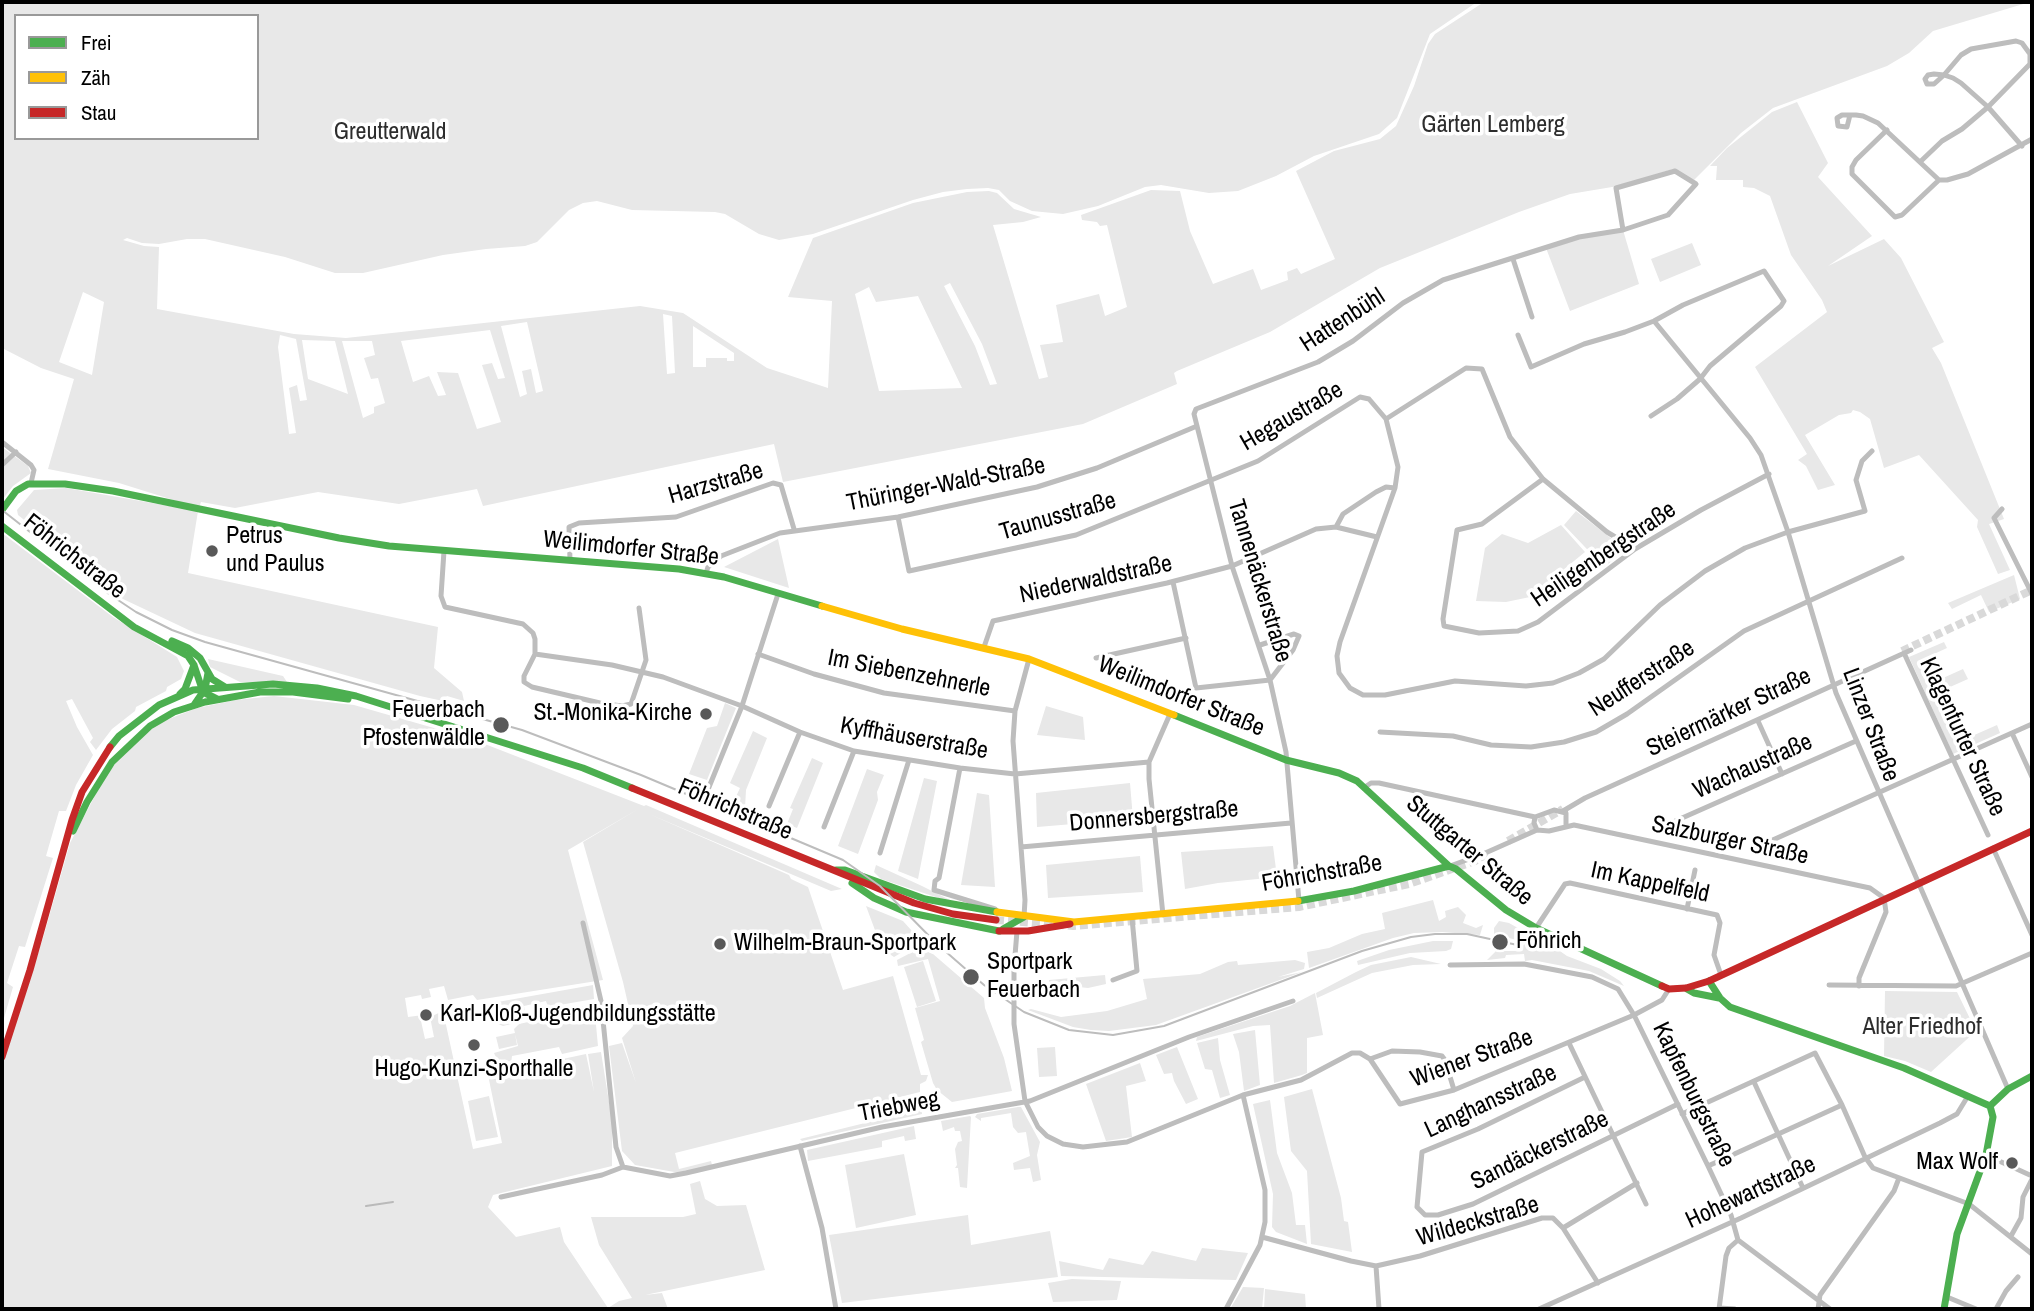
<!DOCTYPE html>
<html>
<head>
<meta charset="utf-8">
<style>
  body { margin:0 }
  #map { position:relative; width:2034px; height:1311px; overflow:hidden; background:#fff; font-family:"Archivo Narrow",sans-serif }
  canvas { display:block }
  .frame { position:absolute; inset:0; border:4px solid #000; pointer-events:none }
  .legend { position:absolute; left:14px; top:14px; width:245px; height:126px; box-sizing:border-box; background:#fff; border:2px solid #999; margin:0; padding:9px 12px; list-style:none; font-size:21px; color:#000 }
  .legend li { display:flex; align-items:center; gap:14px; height:35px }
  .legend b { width:35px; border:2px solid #999 }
</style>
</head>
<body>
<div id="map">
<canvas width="2034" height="1311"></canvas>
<div class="frame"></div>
<ul class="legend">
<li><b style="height:9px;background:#4caf50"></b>Frei</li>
<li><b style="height:9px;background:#ffc107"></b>Zäh</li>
<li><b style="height:9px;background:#c62828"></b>Stau</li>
</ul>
</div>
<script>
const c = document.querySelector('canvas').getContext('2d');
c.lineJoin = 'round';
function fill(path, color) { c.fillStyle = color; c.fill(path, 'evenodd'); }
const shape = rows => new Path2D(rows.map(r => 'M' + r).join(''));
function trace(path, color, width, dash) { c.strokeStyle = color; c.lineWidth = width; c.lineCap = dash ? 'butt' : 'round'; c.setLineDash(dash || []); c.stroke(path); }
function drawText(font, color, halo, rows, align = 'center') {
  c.font = font + ' "Archivo Narrow",sans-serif'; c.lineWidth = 7; c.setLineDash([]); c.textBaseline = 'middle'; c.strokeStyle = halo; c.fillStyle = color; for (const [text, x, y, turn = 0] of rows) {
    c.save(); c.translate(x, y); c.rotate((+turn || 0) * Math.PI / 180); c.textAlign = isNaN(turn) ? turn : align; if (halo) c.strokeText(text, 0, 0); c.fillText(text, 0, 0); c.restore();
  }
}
const green = shape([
  [2,2,1477,2,1430,34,1397,118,1379,134,1314,156,1276,176,1238,191,1209,193,1161,185,1145,187,1098,206,1063,214,1032,211,1010,201,999,190,988,188,967,189,943,192,913,200,813,234,779,240,759,234,725,214,715,212,632,210,597,201,583,203,569,210,537,242,525,246,486,249,443,255,363,273,335,273,285,257,205,239,187,239,159,244,142,243,127,238,123,240,144,246,159,247,157,309,294,334,346,338,640,306,683,313,767,368,828,388,832,301,788,297,813,238,913,203,967,192,989,191,997,193,1014,209,1041,217,1023,222,993,225,1039,379,1048,377,1040,345,1063,342,1056,305,1099,294,1105,316,1127,307,1107,225,1100,226,1097,222,1082,220,1081,215,1151,190,1180,191,1190,231,1213,284,1253,269,1261,290,1288,280,1287,272,1297,268,1301,274,1335,259,1296,171,1334,151,1380,139,1396,126,1414,86,1428,44,1435,34,1484,2,2030,2,1933,31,1909,53,1887,66,1773,108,1741,133,1694,180,1673,169,1618,186,1570,194,1519,212,1380,268,1270,332,1177,371,1174,373,1177,384,1083,424,783,482,774,444,483,506,477,489,399,504,318,492,235,508,201,502,199,508,119,483,48,469,74,379,41,368,2,348],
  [16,16,257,16,257,138,16,138],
  [950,283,982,344,997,384,990,385,975,346,944,286],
  [869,287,876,302,918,296,962,388,879,391,855,294],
  [83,292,104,302,92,375,59,362],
  [663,314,672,316,675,373,667,374],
  [527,322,543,391,536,393,531,369,522,371,527,394,520,397,501,326],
  [693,326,734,353,734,361,727,361,727,358,706,358,706,367,693,367],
  [490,330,505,378,498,379,492,363,482,365,501,422,477,429,458,373,437,372,446,395,438,396,429,376,413,382,401,341],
  [280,335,296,339,307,400,300,401,297,385,289,388,296,433,289,434,278,347],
  [302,340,335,341,348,394,308,379],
  [342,341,372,341,375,355,364,358,371,379,378,378,385,403,374,407,374,413,363,418],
  [1797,102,1828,163,1818,177,1872,236,1828,266,1884,239,1901,258,1944,342,1932,348,1941,363,2004,519,1989,524,2010,570,1998,574,1977,527,1978,520,1919,455,1884,468,1870,419,1860,412,1853,410,1851,413,1839,415,1805,435,1835,485,1818,490,1806,466,1798,460,1807,454,1755,367,1827,312,1822,300,1791,255,1770,196,1754,188,1743,187,1743,180,1716,180,1717,166,1710,166,1727,148,1772,112],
  [1623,230,1639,284,1570,311,1546,248,1579,237],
  [1692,243,1701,265,1660,282,1651,259],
  [2,447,28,466,31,473,13,486,2,500],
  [66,488,198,511,188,573,438,627,434,668,462,692,464,701,447,696,443,701,420,696,195,633,123,599,18,515,17,510,34,490],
  [1576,511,1626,550,1604,567,1564,525],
  [1561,525,1585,552,1530,597,1506,602,1476,601,1485,548,1502,534,1528,543],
  [2,533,113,617,177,657,184,671,181,679,167,687,166,691,136,707,135,711,112,729,96,750,90,742,93,738,72,699,66,701,77,727,93,755,76,785,66,811,59,811,46,856,53,858,25,947,19,946,7,983,13,987,2,1025],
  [778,539,789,588,724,567],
  [2014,575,2020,599,1989,612,1981,595,1952,609,1948,603],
  [1944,642,1947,648,1921,660,1932,683,1963,669,1968,679,1941,691,1963,740,1997,725,2000,733,1953,754,1909,657],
  [208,659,283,676,287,682,240,682,210,667],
  [274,696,354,705,472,739,644,806,646,805,842,889,831,891,649,814,789,875,791,879,808,887,843,990,893,976,921,1075,928,1075,926,1081,920,1084,920,1092,675,1153,679,1169,711,1161,712,1165,680,1173,635,1165,622,1151,609,1046,622,1043,636,1083,622,1038,633,1026,623,982,583,842,640,808,568,850,603,980,477,1000,473,995,448,1000,444,986,429,989,431,997,422,999,421,995,405,998,408,1017,423,1015,424,1019,421,1021,425,1039,434,1037,430,1017,443,1011,473,1149,502,1143,488,1075,586,1054,594,1092,588,1054,601,1052,612,1121,612,1166,493,1195,488,1207,516,1237,560,1227,564,1242,608,1308,619,1301,632,1298,599,1245,591,1217,683,1217,696,1214,690,1184,700,1181,705,1199,717,1206,746,1205,765,1270,645,1295,662,1293,668,1309,2,1309,2,1066,43,938,70,843,107,773,133,744,161,722,197,708,236,700],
  [725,703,736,708,707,780,689,774,707,728,717,726],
  [1046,706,1083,717,1085,740,1037,735],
  [753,731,767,738,746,790,745,808,733,803,740,788,730,783],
  [812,758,823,763,797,828,787,824,793,809,790,808],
  [867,769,884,775,877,792,878,800,858,854,838,846],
  [924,778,937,781,918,879,898,871],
  [1130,783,1133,819,1037,827,1036,793],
  [977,793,989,795,995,887,961,885],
  [1273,846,1277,877,1218,883,1185,889,1181,852],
  [1140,856,1143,892,1048,898,1046,865],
  [876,865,922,886,952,901,951,902,881,879,874,872],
  [1433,900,1439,921,1446,917,1445,911,1458,907,1466,915,1463,923,1476,928,1483,925,1480,935,1442,932,1414,933,1393,938,1309,968,1307,952,1329,948,1362,934,1385,929,1382,913],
  [866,906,903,921,921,941,894,957,882,949],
  [1499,921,1509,923,1525,932,1529,943,1546,943,1553,946,1543,946,1543,947,1557,949,1567,956,1601,969,1620,981,1624,986,1589,971,1532,960,1525,961,1524,954,1506,955,1505,958,1487,960,1496,951,1520,951,1524,944,1524,942,1494,934,1494,928],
  [1433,941,1453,941,1451,949,1446,951,1410,953,1358,965,1357,961,1389,950],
  [920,948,933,954,984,998,985,1008,1004,1058,1012,1091,952,1102,937,1090,933,1083,921,1042,924,1040,915,1008,940,1001,928,959,898,966,897,960],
  [1411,957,1441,964,1413,965,1372,973,1317,998,1316,993,1356,972,1371,965],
  [1295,960,1305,963,1304,969,1278,977,1302,972,1156,1025,1109,1031,1091,1030,1073,1027,1028,1010,1031,1009,1061,1017,1107,1011,1147,999,1143,979,1200,974,1228,962,1237,961,1238,965],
  [923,961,936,1001,917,1007,904,967],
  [1105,975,1106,984,1088,988,1049,984,1049,980],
  [593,985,594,999,548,1007,546,1001,524,1006,525,1014,515,1023,503,1026,498,1024,492,1016,489,1004,492,1003],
  [1885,991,1957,992,1976,1031,1931,1072,1905,1061,1884,1056],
  [1315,993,1323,1035,1307,1038,1307,1073,1302,1075,1274,1083,1270,1025,1253,1026,1196,1041,1197,1037,1290,1006],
  [594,1004,598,1046,562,1054,559,1047,512,1056,511,1064,500,1066,494,1053,518,1046,515,1034,517,1045,499,1049,496,1037,515,1033,514,1029,519,1024,551,1017,550,1012],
  [1255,1030,1260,1085,1244,1091,1239,1052,1233,1034],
  [1218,1038,1220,1060,1230,1095,1220,1098,1212,1070,1205,1069,1197,1043],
  [1055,1047,1057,1076,1039,1077,1037,1048],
  [1177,1047,1198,1099,1186,1104,1174,1081,1172,1073,1164,1074,1156,1055],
  [1140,1063,1146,1081,1126,1086,1132,1137,1106,1141,1086,1084],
  [1312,1089,1341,1198,1344,1221,1348,1222,1352,1252,1311,1244,1307,1171,1291,1151,1284,1097],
  [489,1096,498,1137,476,1141,468,1101],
  [1270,1100,1277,1153,1292,1193,1296,1225,1305,1225,1307,1244,1276,1232,1272,1227,1273,1194,1253,1104],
  [1018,1107,1021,1107,1040,1142,1037,1155,1041,1180,1033,1182,1030,1168,1014,1170,1013,1163,1030,1156,1026,1132,1018,1133,1013,1127,1011,1113,981,1118,981,1121,975,1117,977,1114],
  [922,1109,922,1114,802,1141,800,1139],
  [970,1116,971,1117,967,1188,960,1187,958,1168,955,1168,957,1165,955,1149,958,1142,962,1141,960,1131,955,1131,954,1127,943,1131,941,1121],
  [914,1126,916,1139,905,1141,904,1136,882,1141,882,1147,808,1161,807,1150],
  [904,1154,916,1215,856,1228,845,1165],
  [968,1215,971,1245,1050,1231,1058,1277,842,1303,829,1235],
  [1202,1248,1248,1253,1236,1280,1061,1276,1059,1261,1103,1270,1109,1258,1143,1265,1152,1251,1196,1261],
  [1072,1279,1121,1281,1117,1300,1053,1302,1048,1283],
  [1243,1287,1264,1288,1262,1309,1230,1309],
  [1265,1289,1305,1294,1306,1309,1264,1309]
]);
const stream = shape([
  [366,1206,393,1202]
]);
const primaryTunnel = shape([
  [1902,651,2032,590],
  [1508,841,1563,809],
  [996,920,1073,926,1299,907,1409,884,1475,861,1488,853]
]);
const street = shape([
  [1850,115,1847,127,1838,126,1837,118,1842,115,1856,115,1863,116,1878,123,1939,180,1947,180,1968,174,2032,139],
  [1887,130,1856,160,1852,167,1852,174,1895,217,1902,215,1939,180],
  [1920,162,1942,141,1962,129,1988,107,2030,64,2030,54,2022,43,2016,41,1971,49,1961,55,1944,75,1934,84,1927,84,1925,79,1928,75,1934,74,1944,75,1953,78,1961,83,1988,107,2022,146],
  [1513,259,1532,317],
  [1654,321,1750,438,1761,455,1788,532,1836,693,2008,1089],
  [1518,335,1531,367,1584,344,1625,332,1654,321,1683,305,1764,271,1784,301,1781,306,1710,366,1700,379,1677,399,1651,416],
  [1386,419,1466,368,1482,369,1510,437,1543,479,1607,532,1635,549],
  [2,442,31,465,34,470,31,483],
  [2,465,16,452],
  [1543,479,1482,524,1457,530,1443,619,1444,626,1479,633,1499,632,1518,631,1538,622,1635,549,1701,510,1769,474],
  [2002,509,1994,518,2032,594],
  [898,517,909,571,1076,535,1258,461,1360,397,1369,399,1386,419,1398,467,1395,488,1340,642,1337,656,1339,673,1350,688,1363,695,1385,695,1455,681,1526,686,1553,683,1579,673,1604,659,1660,605,1705,571,1745,548,1788,532,1865,511,1856,480,1862,461,1872,451],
  [1336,527,1377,537],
  [444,551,441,596,445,607,523,624,533,633,535,639,535,654,524,676,524,682,532,687,600,703,622,706,631,704,646,660,639,608],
  [570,560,569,527,579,523,676,517,773,483,781,485,794,529],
  [706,573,708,567,721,556,780,533,898,517,1037,487,1097,468,1197,426],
  [1173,582,1196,688,1270,680,1293,650,1299,636,1294,634,1260,645],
  [984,647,993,621,1167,583,1232,566,1316,529,1336,527,1343,514,1376,492,1386,487,1395,488],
  [1904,653,1988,835],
  [535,654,612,665,663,677,742,706,800,732,854,751,960,768,1015,774,1149,762],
  [758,654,814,674,884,693,1015,711],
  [1096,658,1186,638],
  [1758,721,1782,774],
  [1380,732,1453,736,1491,745,1531,747,1564,742,1596,732,1627,714,1744,631,1902,558],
  [2012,733,2032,777],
  [960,768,939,878,935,881,934,890,995,909],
  [1365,787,1371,783,1379,783,1535,817],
  [707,792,742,706,778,594],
  [769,806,800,732],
  [1563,811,1585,798,1911,650],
  [1664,826,1856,741],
  [824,827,854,751],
  [1537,830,1534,823,1535,817,1554,810,1566,813,1566,826],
  [1021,847,1291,823],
  [1757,847,2032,724],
  [1993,848,2032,935],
  [880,853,909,760],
  [1450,866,1483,854,1537,830,1549,831,1574,825,1870,888,1884,898,1886,912,1859,978,1859,986],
  [1299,901,1286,752,1270,680,1232,566,1194,414,1196,409,1318,362,1353,341,1403,303,1443,280,1579,237,1623,230,1668,215,1696,184,1675,171,1616,188,1623,230],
  [1687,909,1695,870],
  [1163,915,1149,779,1149,762,1170,714],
  [1024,917,1025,900,1013,741,1015,711,1029,659],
  [583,923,601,1001,616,1147,623,1167],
  [1536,928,1565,884,1570,883,1717,915,1720,923,1714,955,1721,975],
  [1017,931,1014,968,1014,1024,1025,1101,1038,1127,1047,1136,1063,1144,1083,1147,1127,1142,1243,1095,1301,1080,1352,1053,1360,1053,1370,1059,1400,1104,1454,1090,1634,1015,1662,1000,1669,989],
  [1450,965,1524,964,1592,977,1618,989,1634,1015,1708,1166,1731,1215,1738,1240,1830,1309],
  [1113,980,1137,971,1132,918],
  [1829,985,1956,986,2032,953],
  [1569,1043,1646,1204],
  [1370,1059,1392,1051,1420,1052,1442,1056,1445,1060,1454,1090],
  [1585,1077,1478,1129,1422,1152,1417,1207,1425,1215,1438,1215,1473,1204,1678,1104],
  [1754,1082,1803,1188],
  [1682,1114,1815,1053,1842,1105,1865,1157,1873,1168,1969,1204,2032,1254],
  [800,1146,822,1228,836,1309],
  [1986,1155,2032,1176],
  [1708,1166,1842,1105],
  [501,1197,602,1175,623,1167,670,1176,686,1173,882,1127,1030,1101,1189,1037,1293,1001],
  [1563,1228,1637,1183],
  [2011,1236,2021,1218,2023,1197,2032,1179],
  [1262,1237,1351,1261,1376,1266,1420,1256,1542,1218,1553,1218,1563,1228,1598,1283],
  [1376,1266,1379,1309],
  [1947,1297,1976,1309],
  [1719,1308,1735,1309],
  [1226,1309,1260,1245,1265,1222,1265,1190,1243,1095],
  [1539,1309,1741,1218,1940,1123,1957,1114,1968,1096],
  [1719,1309,1726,1256,1729,1248,1738,1240],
  [1818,1309,1820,1295,1894,1191,1899,1178],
  [1996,1309,2006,1291,2018,1277]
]);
const fast = shape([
  [2,510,16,491,28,484,65,484,113,491,339,538,389,546,679,569,724,577,822,606],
  [2,526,134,627,188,656,194,665,203,692,217,699],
  [172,641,188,648,200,658,212,679,225,687],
  [180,694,185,689,194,665],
  [194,705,205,689,208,673],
  [1174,715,1286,760,1339,773,1357,781,1449,866,1456,869,1506,910,1536,928,1662,986],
  [110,747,119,736,159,705,193,690,273,684,317,688,356,696,583,768,632,788],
  [73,831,87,802,112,762,150,726,174,712,205,702,260,692,293,692,348,699],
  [836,870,845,870,925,899,997,912],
  [852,883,874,898,906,912,999,931],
  [1298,901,1354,891,1449,866],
  [1003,929,1024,917],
  [1709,981,1720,998,1730,1007,1904,1068,1990,1106],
  [1687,989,1694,993,1719,998],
  [1990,1106,2008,1089,2032,1076],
  [1944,1309,1957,1234,1986,1155,1993,1117,1990,1106]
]);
const slow = shape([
  [822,606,902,629,1029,659,1174,715],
  [997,912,1074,922,1298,901]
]);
const jam = shape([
  [632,788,914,903,953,914,996,920],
  [999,931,1028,931,1070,924],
  [1662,986,1669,989,1686,988,1709,981,2032,831],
  [2,1057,30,970,72,820,82,792,110,747]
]);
const tram = shape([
  [2,510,109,594,136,612,172,630,205,642,522,730,641,775,843,860,880,886,937,944,984,985,1024,1012,1069,1030,1113,1035,1164,1026,1362,951,1411,937,1435,934,1467,934,1522,946]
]);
const markers = [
  [212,551,7,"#595959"],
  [706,714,7,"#595959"],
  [501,725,9,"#595959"],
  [1500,942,9,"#595959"],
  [720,944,7,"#595959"],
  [971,977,9,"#595959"],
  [426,1015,7,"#595959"],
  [474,1045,7,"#595959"],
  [2012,1163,7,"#595959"]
];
const parkNames = [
  ["Gärten Lemberg",1493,126],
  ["Greutterwald",390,133],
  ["Alter Friedhof",1922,1028]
];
const streetNames = [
  ["Hattenbühl",1343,321,-33],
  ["Hegaustraße",1292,417,-30],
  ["Harzstraße",716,484,-16],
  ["Thüringer-Wald-Straße",946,485,-11],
  ["Taunusstraße",1058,517,-16],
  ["Weilimdorfer Straße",631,549,6],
  ["Heiligenbergstraße",1604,555,-34],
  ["Föhrichstraße",74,557,38],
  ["Niederwaldstraße",1096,580,-12],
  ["Tannenäckerstraße",1259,581,73],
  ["Im Siebenzehnerle",909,674,11],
  ["Neufferstraße",1642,679,-33],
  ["Weilimdorfer Straße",1181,697,22],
  ["Steiermärker Straße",1729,713,-25],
  ["Linzer Straße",1870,725,69],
  ["Klagenfurter Straße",1962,737,65],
  ["Kyffhäuserstraße",914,739,10],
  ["Wachaustraße",1753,767,-24],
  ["Föhrichstraße",735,810,23],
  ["Donnersbergstraße",1154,817,-5],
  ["Salzburger Straße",1730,841,12],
  ["Stuttgarter Straße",1469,851,40],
  ["Föhrichstraße",1322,874,-10],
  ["Im Kappelfeld",1650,883,12],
  ["Wiener Straße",1472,1059,-20],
  ["Kapfenburgstraße",1693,1095,64],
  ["Langhansstraße",1491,1102,-25],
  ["Triebweg",899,1107,-11],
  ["Sandäckerstraße",1540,1151,-26],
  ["Hohewartstraße",1751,1193,-25],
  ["Wildeckstraße",1478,1222,-16]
];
const poiNames = [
  ["Petrus",226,537],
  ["und Paulus",226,565],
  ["Feuerbach",485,711,"right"],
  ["Pfostenwäldle",485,739,"right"],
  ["St.-Monika-Kirche",692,714,"right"],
  ["Föhrich",1516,942],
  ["Wilhelm-Braun-Sportpark",734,944],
  ["Sportpark",987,963],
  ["Feuerbach",987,991],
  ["Karl-Kloß-Jugendbildungsstätte",440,1015],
  ["Hugo-Kunzi-Sporthalle",474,1070,"center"],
  ["Max Wolf",1998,1163,"right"]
];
fill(green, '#e8e8e8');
trace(stream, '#bababa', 2);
trace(primaryTunnel, '#d9d9d9', 8, [8, 4]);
trace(street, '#bdbdbd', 5);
trace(fast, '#4caf50', 7);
trace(slow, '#ffc107', 7);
trace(jam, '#c62828', 7);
trace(tram, '#bdbdbd', 2);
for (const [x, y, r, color] of markers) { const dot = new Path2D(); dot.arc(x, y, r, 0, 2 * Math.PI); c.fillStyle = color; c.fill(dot); trace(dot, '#fff', 2.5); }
drawText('24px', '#2d2d2d', '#fff', parkNames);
drawText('24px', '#000', '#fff', streetNames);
drawText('24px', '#000', '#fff', poiNames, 'left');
</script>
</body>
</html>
